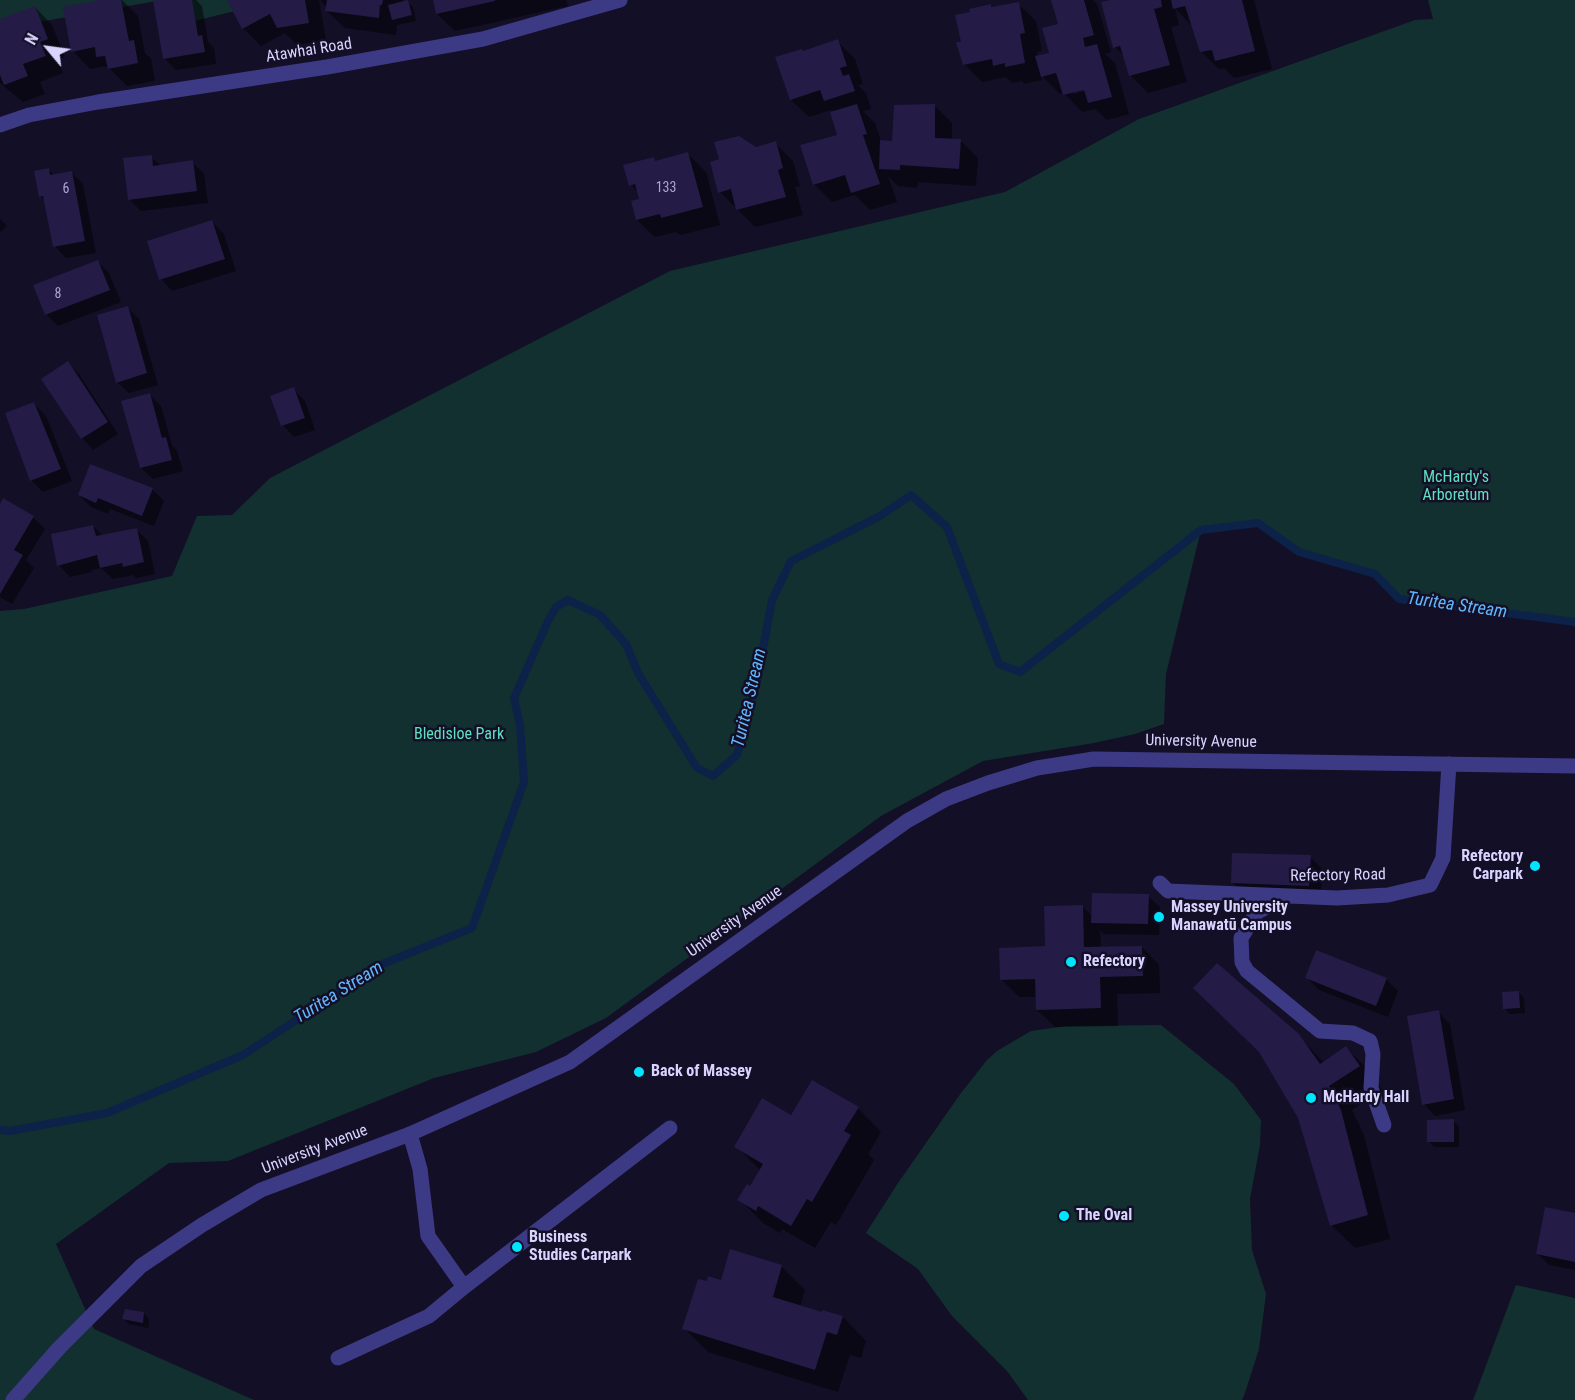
<!DOCTYPE html>
<html>
<head>
<meta charset="utf-8">
<style>
  body { margin:0 }
  #map { position:relative; width:1575px; height:1400px; overflow:hidden; background:#130f26; font-family:"Roboto Condensed",sans-serif }
  canvas { display:block }
  .north { position:absolute; left:18px; top:18px; width:60px; height:60px; -webkit-text-stroke:4px #130f26; paint-order:stroke; rotate:299deg; font-size:16px; font-weight:700; line-height:24px; text-align:center; color:#d9d4ff }
  .north::after { content:''; display:block; margin:auto; width:21px; height:27px; background:#d9d4ff; clip-path:polygon(50% 0,100% 100%,50% 72%,0 100%) }
</style>
</head>
<body>
<div id="map">
<canvas width="1575" height="1400"></canvas>
<div class="north">N</div>
</div>
<script>
const c = document.querySelector('canvas').getContext('2d');
c.lineJoin = 'round';
function fill(path, color) { c.fillStyle = color; c.fill(path, 'evenodd'); }
const shape = rows => new Path2D(rows.map(r => 'M' + r).join(''));
function trace(path, color, width, dash) { c.strokeStyle = color; c.lineWidth = width; c.lineCap = dash ? 'butt' : 'round'; c.setLineDash(dash || []); c.stroke(path); }
function drawText(font, color, halo, rows, align = 'center') {
  c.font = font + ' "Roboto Condensed",sans-serif'; c.lineWidth = 5; c.setLineDash([]); c.textBaseline = 'middle'; c.strokeStyle = halo; c.fillStyle = color; for (const [text, x, y, turn = 0] of rows) {
    c.save(); c.translate(x, y); c.rotate((+turn || 0) * Math.PI / 180); c.textAlign = isNaN(turn) ? turn : align; if (halo) c.strokeText(text, 0, 0); c.fillText(text, 0, 0); c.restore();
  }
}
const green = shape([
  [0,0,162,0,0,29],
  [166,0,280,0,174,26],
  [1428,0,1575,0,1575,622,1399,599,1375,574,1299,552,1258,523,1201,530,1166,674,1164,724,1135,734,1094,743,983,761,881,816,606,1018,536,1052,434,1078,228,1161,169,1163,56,1244,94,1329,254,1400,0,1400,0,611,24,609,172,576,197,516,232,515,270,478,670,271,1005,192,1139,119,1415,20,1433,19],
  [1161,1025,1234,1084,1261,1120,1260,1145,1250,1199,1252,1250,1266,1294,1259,1349,1245,1393,1242,1400,1028,1400,1007,1371,952,1316,918,1269,866,1233,898,1183,961,1093,987,1060,997,1051,1031,1031,1067,1026],
  [1516,1285,1575,1298,1575,1400,1473,1400]
]);
const shadow = shape([
  [108,0,122,0,138,16,145,53,151,59,155,81,127,86,107,66,90,69,73,51],
  [155,0,196,0,202,6,208,42,214,48,216,64,176,70,164,58],
  [229,0,319,0,326,40,297,45,285,33,261,46,243,28],
  [320,0,403,0,402,3,407,2,413,7,416,21,397,25,396,35,345,28,327,11,327,8],
  [435,0,566,0,568,6,455,31,437,14],
  [1052,0,1093,0,1097,4,1111,52,1105,54,1115,63,1129,114,1107,120,1095,109,1082,112,1064,93,1060,94,1041,75,1042,80,1024,84,1022,81,1012,83,1006,77,982,82,964,64,962,43,990,6,993,9,1018,4,1036,21,1042,51,1037,52,1038,57,1050,54,1059,25],
  [1092,89,1074,94,1074,91],
  [1116,0,1254,0,1272,69,1234,78,1224,68,1219,69,1202,52,1192,26,1175,8,1179,25,1171,27,1187,82,1148,93,1130,75,1125,57,1115,47],
  [35,7,52,25,65,57,57,60,63,73,40,82,45,94,23,102,0,83,0,21],
  [837,41,855,59,863,84,858,85,866,93,871,109,863,111,875,123,881,141,893,142,934,105,952,123,952,140,960,140,978,158,976,186,918,182,917,188,898,186,888,176,897,202,870,210,855,195,832,202,814,184,839,136,831,110,809,117,791,100,804,52],
  [775,143,793,161,800,186,795,187,803,215,755,227,720,192,755,148],
  [688,154,706,172,720,225,680,235,676,232,655,237,637,220,641,200,640,194,631,185,653,159,657,162],
  [151,157,161,166,192,162,204,174,208,203,141,211,129,199],
  [48,169,54,175,71,172,83,184,96,253,66,258,55,246,46,202,40,196],
  [0,219,7,226,0,232],
  [212,222,224,234,236,271,172,291,161,279],
  [98,262,109,273,121,302,58,326,46,314],
  [128,308,139,319,158,385,129,393,117,382],
  [67,363,79,374,118,434,93,450,82,438],
  [293,389,305,401,315,430,294,437,283,425],
  [149,394,161,406,172,445,177,451,183,471,153,479,141,468],
  [34,404,46,416,72,481,43,492,31,480],
  [152,489,164,501,154,526,110,509,108,514,91,507,79,495],
  [0,507,33,517,45,529,26,560,34,568,12,604,0,597],
  [93,526,103,536,136,529,148,541,155,574,136,578,133,575,113,579,101,568,91,570,92,572,70,577,59,565],
  [1310,857,1322,869,1321,897,1244,894,1232,882],
  [1148,896,1160,907,1159,935,1104,934,1100,930,1101,948,1142,947,1159,965,1160,993,1117,994,1118,1026,1055,1027,1037,1010,1037,997,1019,997,1001,979,1047,948,1082,906,1093,917],
  [1307,978,1386,979,1398,991,1388,1017,1319,990],
  [1519,993,1524,998,1525,1013,1510,1014,1504,1008],
  [1438,1012,1450,1024,1465,1110,1435,1116,1424,1104],
  [1298,1035,1324,1063,1346,1048,1370,1071,1382,1090,1352,1110,1364,1135,1390,1239,1355,1248,1331,1225,1300,1117],
  [858,1108,881,1132,868,1154,874,1160,836,1225,831,1222,815,1248,782,1229,780,1233,763,1223,739,1199,751,1189,761,1171,736,1146,791,1117],
  [1453,1121,1459,1126,1459,1147,1434,1147,1429,1142],
  [1575,1214,1575,1270,1549,1265,1537,1253],
  [731,1251,782,1267,805,1290,800,1307,843,1317,866,1341,861,1358,850,1355,838,1392,708,1352,684,1328,708,1283,722,1281],
  [144,1314,149,1319,148,1328,129,1324,124,1319]
]);
const stream = shape([
  [0,1130,10,1131,107,1113,243,1055,380,965,472,928,524,782,520,725,514,698,548,621,556,607,568,600,600,615,626,644,638,673,697,768,713,776,737,755,757,681,772,600,791,561,880,516,911,495,947,527,999,664,1020,672,1201,530,1258,523,1299,552,1375,574,1399,599,1575,622]
]);
const building = shape([
  [100,0,121,0,129,41,134,40,138,63,108,69,105,56,96,57,95,47,71,52,63,7],
  [153,0,192,0,198,36,202,35,205,52,163,59],
  [227,0,305,0,309,23,277,28,270,14,242,29],
  [327,0,383,0,382,5,380,5,379,18,325,11],
  [408,0,412,15,392,20,388,5],
  [433,0,495,0,495,1,436,14],
  [1051,0,1084,0,1094,35,1083,38,1085,47,1097,44,1112,97,1088,103,1084,90,1063,95,1056,73,1041,77,1035,56,1049,53,1042,28,1058,24],
  [1110,0,1161,0,1162,7,1154,9,1170,65,1129,76,1120,46,1113,48,1101,2],
  [1171,0,1242,0,1255,51,1215,61,1212,50,1200,52,1185,6,1173,9],
  [1019,2,1025,33,1020,34,1025,63,1005,67,1005,63,993,66,992,59,963,65,956,42,961,42,955,15,970,12,969,9,991,4,991,7],
  [35,6,48,39,40,42,46,56,23,64,28,76,4,85,0,75,0,19],
  [838,39,847,66,840,68,843,76,849,74,855,91,824,101,820,90,790,100,775,57,802,49,803,51],
  [857,104,867,134,863,135,880,184,851,193,845,175,813,185,800,145,837,135,830,112],
  [935,104,935,138,961,139,959,169,900,165,900,170,879,169,880,140,892,141,894,105],
  [739,136,756,147,776,141,783,168,778,170,786,197,736,210,731,189,718,193,710,162,719,159,714,142],
  [688,152,703,207,661,218,660,214,636,220,631,201,639,199,635,184,629,186,623,165,654,157,655,161],
  [152,155,153,166,193,160,197,191,128,200,123,158],
  [49,168,50,175,72,171,85,241,53,247,43,196,39,197,34,171],
  [212,220,225,259,159,280,147,241],
  [98,260,110,290,45,315,33,285],
  [128,306,147,373,116,383,97,315],
  [68,361,108,422,81,439,41,379],
  [294,387,305,418,281,426,270,396],
  [150,393,162,438,166,437,172,460,140,468,121,401],
  [34,402,61,469,30,481,5,413],
  [90,464,153,488,142,516,98,498,96,503,78,495],
  [3,498,34,516,14,550,23,555,0,594,0,504],
  [93,525,96,536,137,528,144,562,123,567,122,563,100,568,97,555,57,566,51,534],
  [1232,853,1311,855,1309,886,1231,883],
  [1092,893,1149,894,1148,924,1091,923],
  [1083,905,1084,947,1142,946,1143,976,1100,977,1101,1008,1036,1010,1035,979,1000,980,999,948,1045,946,1044,906],
  [1316,950,1387,978,1376,1006,1305,978],
  [1217,963,1299,1034,1320,1064,1346,1046,1360,1066,1329,1086,1341,1110,1368,1215,1330,1226,1298,1118,1259,1052,1193,988],
  [1519,991,1520,1008,1503,1009,1502,992],
  [1439,1010,1454,1099,1422,1105,1407,1016],
  [812,1080,859,1107,844,1131,851,1135,812,1202,807,1199,791,1226,758,1206,756,1211,737,1200,747,1184,750,1186,763,1164,734,1147,762,1098,791,1115],
  [1454,1119,1454,1142,1427,1142,1427,1120],
  [1545,1207,1575,1213,1575,1262,1536,1254],
  [730,1249,782,1265,773,1297,822,1312,822,1310,843,1316,837,1335,827,1332,815,1370,682,1329,698,1279,707,1281,708,1276,721,1280],
  [125,1309,144,1312,143,1323,122,1319]
]);
const service = shape([
  [1160,883,1168,891,1337,898,1388,895,1430,885,1443,858,1449,764],
  [1288,896,1257,912,1241,938,1242,962,1247,971,1320,1031,1353,1033,1370,1041,1373,1054,1371,1088,1384,1125],
  [464,1287,670,1128],
  [338,1358,429,1316,464,1287,428,1236,420,1169,410,1134]
]);
const minor = shape([
  [0,125,29,115,98,102,327,67,483,39,620,0],
  [13,1400,60,1347,141,1266,202,1225,261,1190,410,1134,570,1062,907,821,946,799,988,783,1037,768,1094,759,1575,766]
]);
const markers = [
  [1535,866,6,"#00e5ff"],
  [1159,917,6,"#00e5ff"],
  [1071,962,6,"#00e5ff"],
  [639,1072,6,"#00e5ff"],
  [1311,1098,6,"#00e5ff"],
  [1064,1216,6,"#00e5ff"],
  [517,1247,6,"#00e5ff"]
];
const numberNames = [
  ["133",666,188],
  ["6",66,189],
  ["8",58,294]
];
const streetNames = [
  ["Atawhai Road",309,51,-9],
  ["University Avenue",1201,742,1],
  ["Refectory Road",1338,876,-1],
  ["University Avenue",735,922,-35],
  ["University Avenue",315,1150,-21]
];
const parkNames = [
  ["McHardy's",1456,478],
  ["Arboretum",1456,496],
  ["Bledisloe Park",459,735]
];
const poiNames = [
  ["Refectory",1523,857,"right"],
  ["Carpark",1523,875,"right"],
  ["Massey University",1171,908],
  ["Manawatū Campus",1171,926],
  ["Refectory",1083,962],
  ["Back of Massey",651,1072],
  ["McHardy Hall",1323,1098],
  ["The Oval",1076,1216],
  ["Business",529,1238],
  ["Studies Carpark",529,1256]
];
const waterNames = [
  ["Turitea Stream",1457,606,8],
  ["Turitea Stream",750,698,-77],
  ["Turitea Stream",339,993,-32]
];
fill(green, '#12302f');
fill(shadow, '#0007');
trace(stream, '#0c2248', 8);
fill(building, '#241b47');
trace(service, '#3d3a85', 15);
trace(minor, '#3d3a85', 15);
for (const [x, y, r, color] of markers) { const dot = new Path2D(); dot.arc(x, y, r, 0, 2 * Math.PI); c.fillStyle = color; c.fill(dot); trace(dot, '#130f26', 2); }
drawText('14px', '#aca6d1', null, numberNames);
drawText('16px', '#d9d4ff', '#130f26', streetNames);
drawText('16px', '#5fe0c0', '#130f26', parkNames);
drawText('bold 16px', '#d9d4ff', '#130f26', poiNames, 'left');
drawText('italic 18px', '#62b6ff', '#130f26', waterNames);
</script>
</body>
</html>
